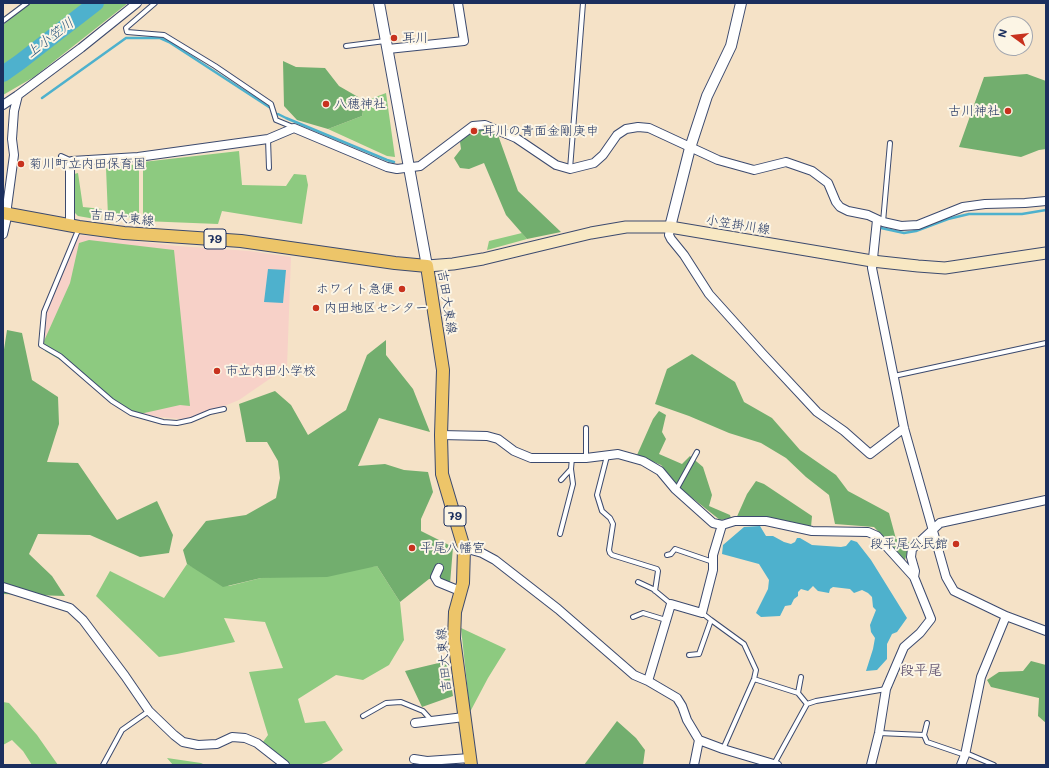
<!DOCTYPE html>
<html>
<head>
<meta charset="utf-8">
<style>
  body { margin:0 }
  #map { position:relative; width:1049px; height:768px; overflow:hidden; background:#f5e2c7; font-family:Mali,sans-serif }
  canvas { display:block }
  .frame { position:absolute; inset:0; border:4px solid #1b2f5e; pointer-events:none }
  .north { position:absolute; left:993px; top:16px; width:40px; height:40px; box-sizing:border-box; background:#fcf5e5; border:1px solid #a2a6af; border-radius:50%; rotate:285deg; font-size:11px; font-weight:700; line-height:16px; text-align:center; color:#1b2f5e }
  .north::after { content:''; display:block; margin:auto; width:14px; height:18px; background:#c8321e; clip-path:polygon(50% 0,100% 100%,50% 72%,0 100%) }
</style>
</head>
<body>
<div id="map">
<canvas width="1049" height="768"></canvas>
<div class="frame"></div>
<div class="north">N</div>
</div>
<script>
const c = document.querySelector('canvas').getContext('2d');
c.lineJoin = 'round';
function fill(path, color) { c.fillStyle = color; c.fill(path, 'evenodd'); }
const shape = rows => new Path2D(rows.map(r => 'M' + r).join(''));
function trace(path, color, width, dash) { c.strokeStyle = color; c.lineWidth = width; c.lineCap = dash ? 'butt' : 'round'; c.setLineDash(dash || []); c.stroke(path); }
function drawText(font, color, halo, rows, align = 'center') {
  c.font = font + ' Mali,"Klee One",sans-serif'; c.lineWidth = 4; c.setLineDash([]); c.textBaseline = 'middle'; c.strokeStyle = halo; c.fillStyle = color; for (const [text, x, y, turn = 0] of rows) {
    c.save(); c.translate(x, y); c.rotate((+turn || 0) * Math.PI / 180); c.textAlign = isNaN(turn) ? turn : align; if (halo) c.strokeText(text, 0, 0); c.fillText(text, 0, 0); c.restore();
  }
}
const built = shape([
  [80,235,177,246,250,251,291,257,287,367,239,400,191,420,139,415,44,341,47,305]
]);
const green = shape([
  [30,3,128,3,34,77,3,95,3,25],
  [386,93,395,157,387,156,328,129,362,116,365,101],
  [239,151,242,185,286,186,294,174,306,175,308,185,302,224,222,211,218,224,143,221,143,162],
  [139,164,139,218,108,216,106,168],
  [78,173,83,207,102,209,101,220,78,216,75,213,74,174],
  [522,233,527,239,487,250,489,241],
  [89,240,174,250,190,406,180,405,131,416,131,413,74,368,45,351,44,341,70,283,79,243],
  [187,564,229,586,261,578,377,566,400,602,404,640,389,665,363,680,336,675,298,699,305,723,325,721,343,750,331,760,319,765,286,765,260,746,268,735,249,672,283,668,265,622,224,618,235,642,177,654,159,657,96,596,110,571,164,598],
  [461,628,506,649,488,678,470,712],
  [3,702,9,703,37,735,58,765,32,765,23,751,12,740,3,745],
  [167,758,201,763,205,765,173,765]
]);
const forest = shape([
  [283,61,296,67,325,68,339,86,365,101,362,116,328,129,297,120,284,106],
  [1027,74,1046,81,1046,149,1039,150,1021,157,959,147,984,77],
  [483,129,498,135,518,191,561,232,527,239,506,215,484,163,469,169,460,168,454,158,461,149,460,142,467,135,476,130],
  [7,330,22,333,32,380,58,397,59,424,47,462,78,463,117,520,157,501,173,535,169,553,140,557,90,535,38,534,29,554,52,576,65,596,3,594,3,356],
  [386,340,386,355,413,389,430,432,379,418,358,466,385,464,404,470,428,472,433,492,421,519,421,531,453,547,450,584,436,579,429,579,400,602,377,566,327,577,261,578,223,587,187,564,183,550,206,521,246,515,276,498,280,478,278,461,267,442,246,442,239,404,275,391,291,405,308,435,346,410,367,355],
  [692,354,735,382,744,402,772,418,800,450,836,475,848,491,889,513,896,539,910,542,905,560,874,527,835,524,829,495,806,477,786,458,761,443,729,433,689,416,655,404,667,369],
  [659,411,666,415,662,432,666,439,659,454,682,464,690,456,703,467,712,495,709,506,730,515,731,518,720,520,681,489,661,465,637,455,653,419],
  [756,481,764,484,812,516,811,527,735,521,747,494],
  [447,661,453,696,422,707,405,671],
  [1031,661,1046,665,1046,723,1038,716,1039,698,991,687,987,680,999,672,1023,671],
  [617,721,636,738,645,750,643,765,584,765]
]);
const water = shape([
  [268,269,286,270,283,303,264,302],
  [760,526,766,536,773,536,784,542,791,544,795,542,797,538,800,538,812,545,841,547,846,546,851,540,857,542,871,560,907,618,897,632,892,634,887,644,887,659,877,670,866,671,873,649,875,638,871,632,870,625,876,610,873,607,872,597,868,593,862,590,854,593,850,589,833,587,830,589,829,593,818,591,813,586,808,591,801,589,798,592,798,596,794,599,791,605,785,606,780,616,761,617,756,613,768,589,769,580,759,564,722,554,723,545,744,527]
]);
const stream = shape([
  [42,98,126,38,160,38,169,42,269,107],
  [278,114,286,118,387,160,394,162],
  [881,228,904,233,916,231,948,219,969,214,1022,214,1046,210]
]);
const river = shape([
  [3,74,20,62,96,3]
]);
const service = shape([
  [155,3,126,28,127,32,164,35,215,66,271,104,276,120,293,127],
  [3,21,27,3],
  [346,46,385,41],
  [268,139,269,168],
  [61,156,72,161],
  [570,169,583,3],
  [883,222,890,143],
  [79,228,44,312,41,345,60,356,112,401,131,413,163,422,177,423,191,420,210,412,224,409],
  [894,376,1046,343],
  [607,456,597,495,602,511,610,518,613,524,609,550,610,553,612,555,657,569,658,571,655,591],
  [586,458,586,428],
  [561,480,571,469,572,458],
  [676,490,697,452],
  [560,534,573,484,571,469],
  [667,555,671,554,675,549,713,562],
  [638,582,653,589,671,604],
  [633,617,643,613,666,620],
  [711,620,744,644,756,670,754,679,723,749],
  [689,655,699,654,711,620,702,613],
  [754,679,798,693,807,704],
  [798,693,801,677],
  [363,716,386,703,401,702,423,711,432,721],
  [879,733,924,735,927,742,965,755],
  [924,735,927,723],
  [966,753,994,765],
  [774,764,807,704,816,701,886,689],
  [103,765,122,730,149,711]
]);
const minor = shape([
  [388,49,464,41,458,3],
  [3,105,18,95,81,48,137,3],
  [877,220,872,268,904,428,946,577,954,591,1006,616,1046,631],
  [69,226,70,219,70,167,72,161,138,157,268,139,294,128,387,167,397,169,420,166,473,126,485,125,516,138,556,165,570,169,594,163,603,155,617,135,626,129,638,127,649,128,718,160,754,170,786,162,812,171,828,183,836,202,840,207,848,211,868,215,883,222,901,226,918,225,963,207,985,204,1025,203,1046,201],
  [670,227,669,235,671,239,684,255,709,294,762,353,817,412,844,431,870,454,904,428],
  [3,234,7,217,7,207,14,155,12,139,14,111,18,95],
  [441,435,487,436,498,439,514,451,531,458,586,458,618,454,643,461,660,471,675,489,713,523,722,525,735,521,766,521,812,531,868,532,877,536,914,577,931,619,920,633,904,647,886,689,879,733,871,765],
  [464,548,482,553,495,560,558,609,634,675,648,681,677,698,682,706,687,720,699,740,723,749,777,765],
  [439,568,435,577,438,582,460,591],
  [914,577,915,571,911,557,912,549,940,523,1046,500],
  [3,587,70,608,83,620,125,676,149,711,174,735,183,742,198,745,217,744,232,737,245,738,257,743,285,765],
  [648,681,671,604,702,613,713,570,713,555,722,525],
  [415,723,464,717],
  [414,759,427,761,470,758],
  [694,765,699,740],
  [961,765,965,755,981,677,1006,616]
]);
const tertiary = shape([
  [379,3,427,266],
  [670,227,690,148,707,96,731,46,741,3]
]);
const secondary = shape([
  [427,266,453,264,483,259,591,233,626,227,670,227,872,261,918,266,945,268,1046,253]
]);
const primary = shape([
  [3,213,79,227,124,233,241,241,395,263,427,266,443,370,441,435,442,474,464,548,463,583,455,612,454,639,471,765]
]);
const markers = [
  [394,38,4,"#c8321e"],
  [326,104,4,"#c8321e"],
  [1008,111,4,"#c8321e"],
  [474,131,4,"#c8321e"],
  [21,164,4,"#c8321e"],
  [402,289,4,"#c8321e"],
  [316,308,4,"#c8321e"],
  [217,371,4,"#c8321e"],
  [956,544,4,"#c8321e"],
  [412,548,4,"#c8321e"]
];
const shields = [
  [215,239,22],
  [455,516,22]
];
const shieldNames = [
  ["79",215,239],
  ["79",455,516]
];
const poiNames = [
  ["耳川",402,38],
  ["八穂神社",334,104],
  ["古川神社",1000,111,"right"],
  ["耳川の青面金剛庚申",482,131],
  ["菊川町立内田保育園",29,164],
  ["ホワイト急便",394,289,"right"],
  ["内田地区センター",324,308],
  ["市立内田小学校",225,371],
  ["段平尾公民館",948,544,"right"],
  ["平尾八幡宮",420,548]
];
const streetNames = [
  ["吉田大東線",122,218,6],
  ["小笠掛川線",738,225,9],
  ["吉田大東線",447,302,81],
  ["吉田大東線",444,660,-95]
];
const waterNames = [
  ["上小笠川",50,38,-37]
];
const neighbourhoodNames = [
  ["段平尾",921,671]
];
fill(built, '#f7d1c8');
fill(green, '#8dca80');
fill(forest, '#72ae6e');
fill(water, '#4eb1cd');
trace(stream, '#4eb1cd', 2.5);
trace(river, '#4eb1cd', 16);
trace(service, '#3c4a6e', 6);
trace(minor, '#3c4a6e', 10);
trace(tertiary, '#3c4a6e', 12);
trace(secondary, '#3c4a6e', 13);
trace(primary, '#3c4a6e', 14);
trace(service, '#fff', 4);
trace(minor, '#fff', 8);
trace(tertiary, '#fff', 10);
trace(secondary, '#f8e8c3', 11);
trace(primary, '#edc569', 12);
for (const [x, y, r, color] of markers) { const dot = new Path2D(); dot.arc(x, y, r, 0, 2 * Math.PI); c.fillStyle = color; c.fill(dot); trace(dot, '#fcf5e5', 1.5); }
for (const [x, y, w] of shields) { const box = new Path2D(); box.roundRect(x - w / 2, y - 10, w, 20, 3); c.fillStyle = '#fcf5e5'; c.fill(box); trace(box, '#1b2f5e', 1); }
drawText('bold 12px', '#1b2f5e', null, shieldNames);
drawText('13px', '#1b2f5e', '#fcf5e5', poiNames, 'left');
drawText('13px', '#1b2f5e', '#fcf5e5', streetNames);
drawText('italic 14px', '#2a567f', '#fcf5e5', waterNames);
drawText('bold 14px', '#645774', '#fcf5e5', neighbourhoodNames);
</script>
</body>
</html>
